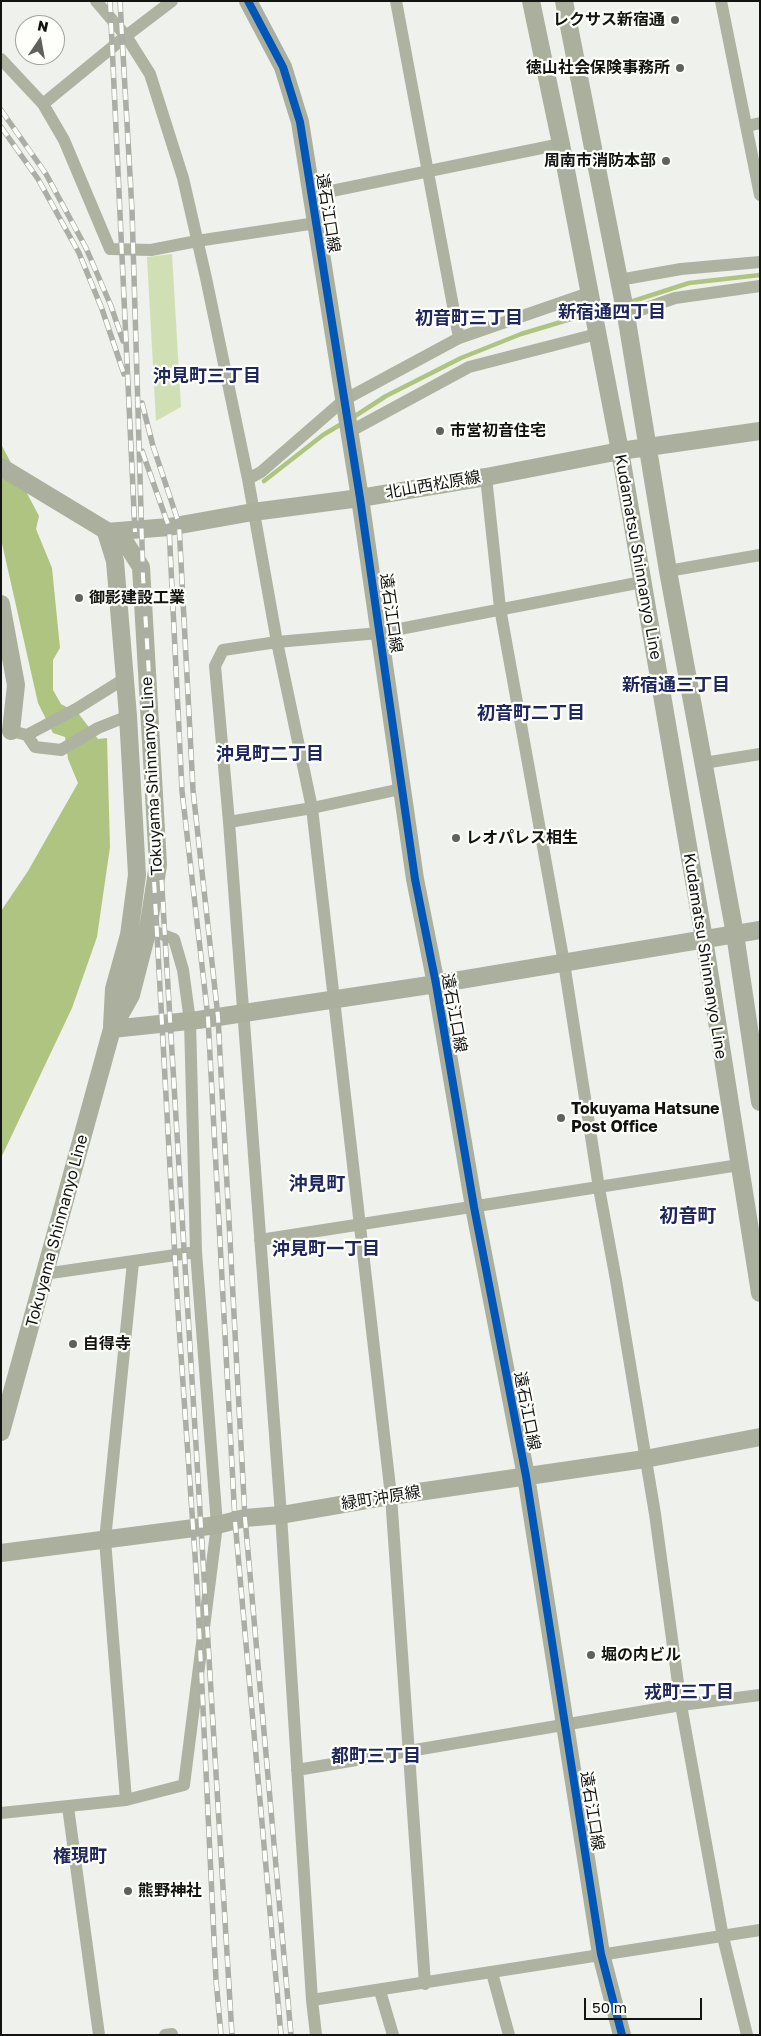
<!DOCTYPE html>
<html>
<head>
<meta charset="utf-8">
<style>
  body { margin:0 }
  #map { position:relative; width:761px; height:2036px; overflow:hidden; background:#eff1ec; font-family:"Golos Text",sans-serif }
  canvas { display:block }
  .frame { position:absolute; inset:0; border:2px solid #131411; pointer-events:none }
  .north { position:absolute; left:15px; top:15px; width:50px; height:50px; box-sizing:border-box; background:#fefffb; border:1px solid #a0a19d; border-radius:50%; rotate:12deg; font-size:14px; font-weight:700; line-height:20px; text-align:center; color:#131411 }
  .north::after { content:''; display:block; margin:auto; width:18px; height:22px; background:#60615e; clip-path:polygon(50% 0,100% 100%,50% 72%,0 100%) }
  .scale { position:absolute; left:584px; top:1998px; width:118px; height:22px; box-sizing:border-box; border:2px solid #131411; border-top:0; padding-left:6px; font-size:15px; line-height:18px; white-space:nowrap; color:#131411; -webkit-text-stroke:4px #fefffb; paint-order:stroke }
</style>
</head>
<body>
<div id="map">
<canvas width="761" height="2036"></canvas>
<div class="frame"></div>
<div class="north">N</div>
<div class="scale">50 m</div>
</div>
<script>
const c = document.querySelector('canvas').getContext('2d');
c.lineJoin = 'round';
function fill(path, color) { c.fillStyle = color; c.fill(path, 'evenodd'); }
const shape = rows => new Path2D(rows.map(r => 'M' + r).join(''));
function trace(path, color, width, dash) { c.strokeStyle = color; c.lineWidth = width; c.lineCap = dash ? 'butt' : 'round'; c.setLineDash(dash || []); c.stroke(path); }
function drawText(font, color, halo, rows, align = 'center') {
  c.font = font + ' "Golos Text","Noto Sans JP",sans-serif'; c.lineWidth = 4.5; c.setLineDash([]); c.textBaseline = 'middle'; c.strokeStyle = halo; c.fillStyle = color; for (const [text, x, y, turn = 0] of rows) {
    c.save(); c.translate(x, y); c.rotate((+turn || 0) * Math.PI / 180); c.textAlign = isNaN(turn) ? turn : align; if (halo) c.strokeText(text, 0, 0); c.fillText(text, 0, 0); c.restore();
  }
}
const green = shape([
  [172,254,181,407,156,421,147,257]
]);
const water = shape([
  [1,444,39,516,36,529,52,568,60,648,53,660,53,690,61,704,78,713,98,739,107,738,110,847,97,937,72,1008,1,1158,1,911,28,871,78,783,68,759,65,737,53,733,38,703,1,539]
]);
const stream = shape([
  [627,303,689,283,760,275],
  [598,311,620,305],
  [352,418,386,396,461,358,521,334,591,313],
  [264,481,323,435,343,423]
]);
const street = shape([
  [96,1,126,36,150,74,183,178,206,278,248,479,277,642,312,808,391,1496,425,1984],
  [396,1,459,338],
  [721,1,760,195],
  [1,59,43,104,64,140,110,249,151,250,197,241,316,223],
  [43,104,126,36,172,1],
  [747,126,760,123],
  [312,195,561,144],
  [619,280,681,269,760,262],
  [626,315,675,298,760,286],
  [349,432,469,367,597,334],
  [486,477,500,608,564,963,599,1188,616,1280,655,1514,681,1705,723,1937,747,2035],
  [248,479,261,472,344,400,459,338,589,293],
  [668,571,760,555],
  [11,731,27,735,76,709,124,679],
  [27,735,35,747,61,750,98,728,128,716],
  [704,763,760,754],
  [229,822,312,808,401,789],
  [260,1240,739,1165],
  [44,1274,196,1252],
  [297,1770,681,1705,760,1695],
  [126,1800,105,1540,133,1262],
  [68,1807,99,2035],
  [1,1813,126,1800,184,1785,217,1525,196,1252,190,1021,183,970,174,939,148,929],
  [492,1973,509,2035],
  [380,1991,393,2035],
  [312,2000,760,1930],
  [165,2035,172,2034],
  [316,2035,312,2000,281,1515,229,822,215,666,223,650,277,642,379,633,642,582]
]);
const secondary = shape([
  [248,1,283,67,300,122,360,498,415,879,436,984,474,1207,526,1476,601,1954,622,2035],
  [531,1,561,144,620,451,704,939,760,1293],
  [564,1,626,315,668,571,735,934,760,1102],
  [1,467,125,542,141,567,158,865,148,929,131,995,112,1029,1,1432],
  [106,532,169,527,253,512,360,498,486,477,620,451,760,431],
  [106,532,115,561,128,716,137,875,129,935,114,989,112,1026],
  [1,604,16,685,11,731],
  [112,1029,198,1020,436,984,760,930],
  [1,1553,217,1525,245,1518,281,1515,391,1496,645,1459,760,1437]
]);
const rail = shape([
  [110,1,135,532],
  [120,1,132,210,143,577,232,2035],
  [1,110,46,174,86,248,111,306,123,341],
  [1,127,38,179,79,253,102,309,124,374],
  [142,403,153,446,179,524,193,790,218,1017,245,1518,291,2035],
  [142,451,169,527,182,791,208,1018,235,1521,281,2035],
  [148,772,178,1312,197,1584,216,1980,221,2035]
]);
const cycleway = shape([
  [248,1,283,67,300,122,360,498,415,879,436,984,474,1207,526,1476,601,1954,622,2035]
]);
const markers = [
  [675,20,5,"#60615e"],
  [680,68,5,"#60615e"],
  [666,161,5,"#60615e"],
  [440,431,5,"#60615e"],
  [79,598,5,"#60615e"],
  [456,838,5,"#60615e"],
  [561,1118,5,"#60615e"],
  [73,1344,5,"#60615e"],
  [591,1655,5,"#60615e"],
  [128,1891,5,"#60615e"]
];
const poiNames = [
  ["レクサス新宿通",665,20,"right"],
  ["徳山社会保険事務所",670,68,"right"],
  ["周南市消防本部",656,161,"right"],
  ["市営初音住宅",450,431],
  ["御影建設工業",89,598],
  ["レオパレス相生",466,838],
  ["Tokuyama Hatsune",571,1109],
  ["Post Office",571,1127],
  ["自得寺",83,1344],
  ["堀の内ビル",601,1655],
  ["熊野神社",138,1891]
];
const streetNames = [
  ["遠石江口線",328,213,81],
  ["北山西松原線",433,485,-10],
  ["Kudamatsu Shinnanyo Line",638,557,80],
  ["遠石江口線",391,613,82],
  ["Tokuyama Shinnanyo Line",152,776,-93],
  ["Kudamatsu Shinnanyo Line",705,956,81],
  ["遠石江口線",454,1013,80],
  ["Tokuyama Shinnanyo Line",57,1231,-75],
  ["遠石江口線",527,1411,79],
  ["緑町沖原線",381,1498,-9],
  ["遠石江口線",592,1811,81]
];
const neighbourhoodNames = [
  ["新宿通四丁目",612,312],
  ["初音町三丁目",469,318],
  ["沖見町三丁目",207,376],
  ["新宿通三丁目",676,685],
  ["初音町二丁目",531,713],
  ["沖見町二丁目",270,754],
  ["沖見町一丁目",326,1249],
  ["戎町三丁目",689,1692],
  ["都町三丁目",376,1756],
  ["権現町",80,1856]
];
const quarterNames = [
  ["沖見町",317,1184],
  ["初音町",688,1216]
];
fill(green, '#d1dfb5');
fill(water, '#afc480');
trace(stream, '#afc480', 4.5);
trace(street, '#adb2a1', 12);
trace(secondary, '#aab09d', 18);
trace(rail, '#abaea5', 5.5);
trace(rail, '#fefffb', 4, [11]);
trace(cycleway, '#0057b8', 8);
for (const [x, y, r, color] of markers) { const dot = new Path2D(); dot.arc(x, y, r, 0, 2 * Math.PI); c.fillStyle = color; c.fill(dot); trace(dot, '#fefffb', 2); }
drawText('bold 16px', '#131411', '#fefffb', poiNames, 'left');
drawText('16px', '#131411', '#fefffb', streetNames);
drawText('bold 18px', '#20275f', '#fefffb', neighbourhoodNames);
drawText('bold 19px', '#20275f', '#fefffb', quarterNames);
</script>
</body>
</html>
